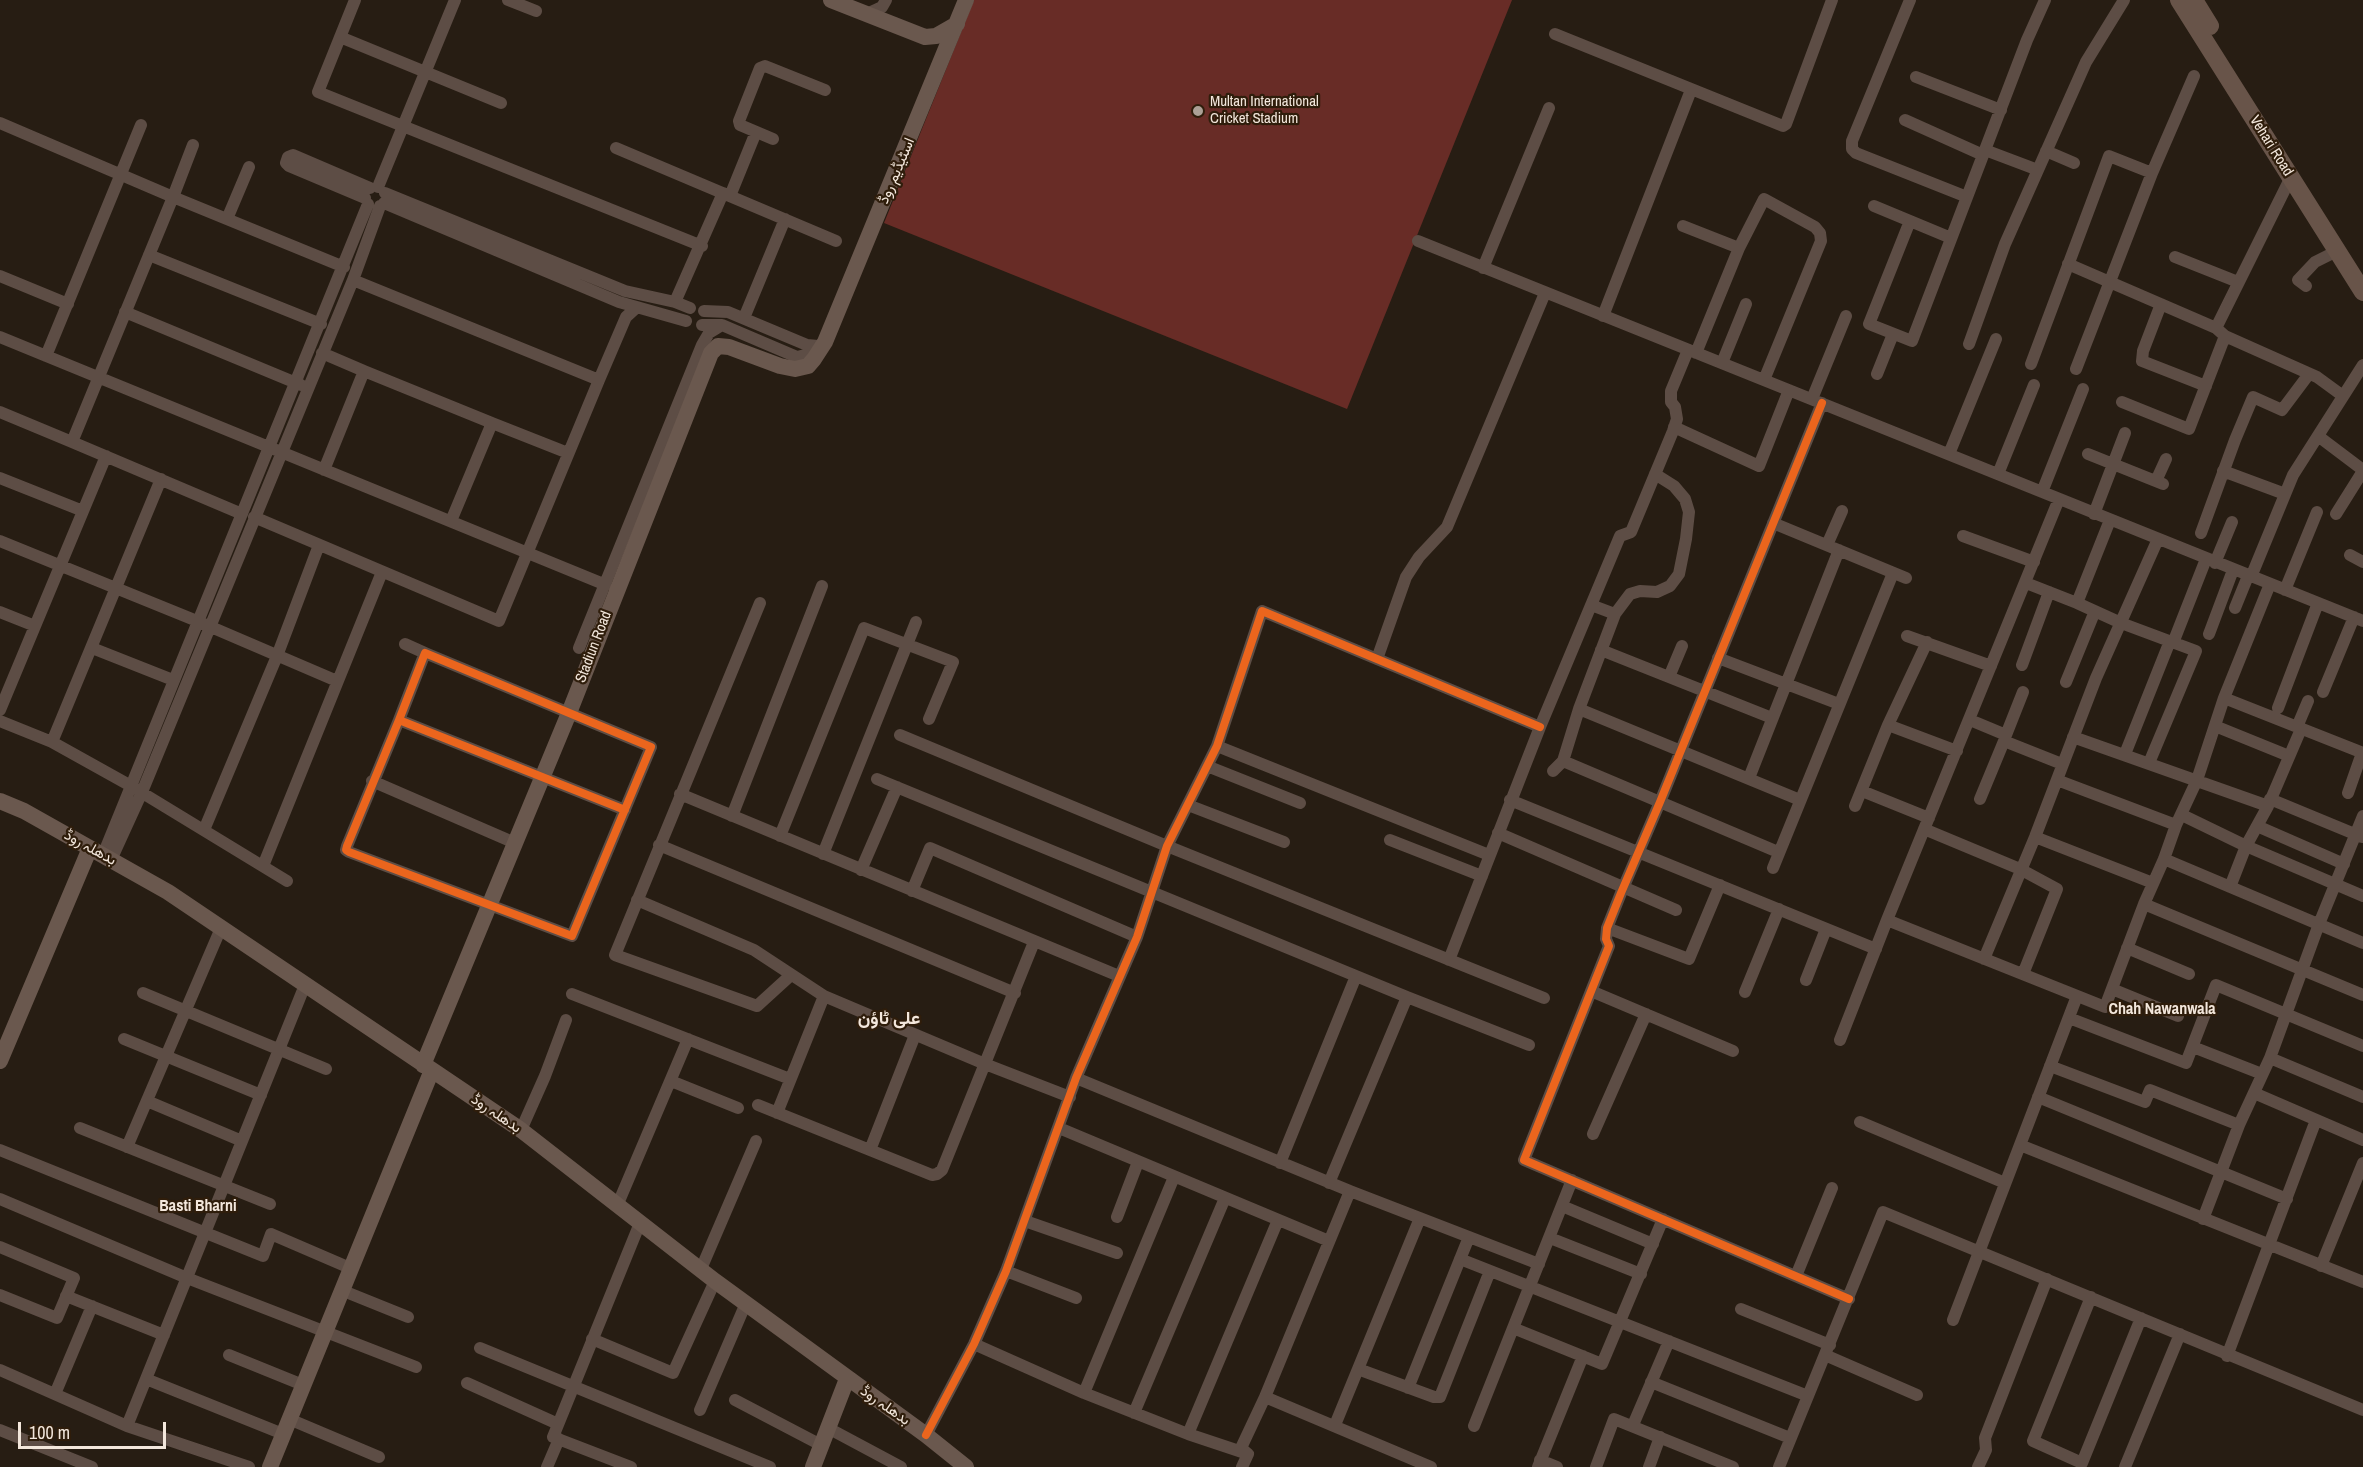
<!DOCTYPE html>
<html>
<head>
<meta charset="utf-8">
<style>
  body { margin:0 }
  #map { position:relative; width:2363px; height:1467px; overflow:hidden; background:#271d13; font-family:"Archivo Narrow",sans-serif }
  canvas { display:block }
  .scale { position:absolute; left:18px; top:1422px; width:148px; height:27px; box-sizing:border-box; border:3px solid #f3e7dc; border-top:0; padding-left:8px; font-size:18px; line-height:21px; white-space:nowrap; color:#f3e7dc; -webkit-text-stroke:4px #2f1d0b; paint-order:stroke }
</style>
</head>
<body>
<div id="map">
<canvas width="2363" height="1467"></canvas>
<div class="scale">100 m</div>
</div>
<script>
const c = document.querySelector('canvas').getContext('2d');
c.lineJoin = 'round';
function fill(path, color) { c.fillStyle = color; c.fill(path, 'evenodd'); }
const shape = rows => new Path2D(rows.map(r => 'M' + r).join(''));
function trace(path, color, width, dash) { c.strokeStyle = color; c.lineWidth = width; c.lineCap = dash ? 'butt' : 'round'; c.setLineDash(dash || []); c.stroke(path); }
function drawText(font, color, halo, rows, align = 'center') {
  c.font = font + ' "Archivo Narrow",Vazirmatn,sans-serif'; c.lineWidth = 4.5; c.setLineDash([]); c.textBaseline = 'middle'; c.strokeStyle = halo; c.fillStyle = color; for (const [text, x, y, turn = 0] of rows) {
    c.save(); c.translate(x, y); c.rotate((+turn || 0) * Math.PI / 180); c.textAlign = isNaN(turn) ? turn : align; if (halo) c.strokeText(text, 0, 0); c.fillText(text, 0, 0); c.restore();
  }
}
const green = shape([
  [974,0,1512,0,1347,409,884,223]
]);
const street = shape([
  [355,0,318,92,702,246],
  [508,0,536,11],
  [1910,0,1852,141,1852,149,1856,153,1967,197],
  [867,14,882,7,886,0],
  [1555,34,1783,126,1786,124,1832,0],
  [340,37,501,103],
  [1916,77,2001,110],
  [1905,120,1983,155],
  [0,123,173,197,193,145],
  [773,139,740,125,739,121,760,68,765,66,825,90],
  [616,148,836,241],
  [1985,150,2038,170],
  [2046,151,2074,163],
  [378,187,455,0],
  [385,193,625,291,675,302,690,308],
  [730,196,756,132],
  [365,198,289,166,286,163,288,157,293,155,370,188],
  [384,203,619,302,686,321],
  [1874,206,1951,238],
  [227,219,249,167],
  [1910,221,1869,324,1912,341,2027,40,2045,0],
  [1683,226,1739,248],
  [1418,241,2363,621],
  [149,255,321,324],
  [2175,257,2238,282],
  [2068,264,2216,328,2225,336,2317,377,2343,396],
  [1483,268,1549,108],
  [0,276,68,304],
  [353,280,599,380],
  [2306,286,2298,280,2315,262,2337,251],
  [675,302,723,193],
  [2161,304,2143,351,2142,361,2206,386],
  [704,311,728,312,807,345,818,346],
  [125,312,301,385],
  [1603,316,1691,90],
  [744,318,785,219],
  [702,325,722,325,797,357,805,355,822,344],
  [2216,328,2291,177],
  [0,337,606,585],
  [1969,344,2005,244,2086,62,2124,0],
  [322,353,364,371],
  [1696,353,1739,248,1764,199,1815,227,1820,233,1821,241,1764,380],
  [46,356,141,125],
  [1722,363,1746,304],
  [2031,364,2109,156,2152,173],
  [2076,369,2152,173,2194,76],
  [1877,374,1893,334],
  [1812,399,1846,316],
  [2122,402,2189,429,2225,336],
  [1822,403,1660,802,1621,893,1607,928,1606,939,1609,946,1524,1160,1849,1299],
  [0,412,72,442],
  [492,423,568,453],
  [1674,427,1759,466,1789,390],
  [2318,436,2363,470],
  [1949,454,1996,339],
  [2088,454,2163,484],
  [324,470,364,371,492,423,451,521],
  [2223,471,2285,494],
  [1998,474,2034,385],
  [0,478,83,511],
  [2156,481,2166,459],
  [2042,492,2083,389],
  [242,514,72,442,173,197,344,267],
  [2094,514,2125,433],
  [2336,514,2363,471],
  [254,517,499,621,599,380,626,317,637,307],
  [1773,523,1906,578],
  [2201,533,2235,440,2253,397,2282,410,2309,374],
  [1963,536,2034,562],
  [0,541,197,621,337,681],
  [1827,545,1842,511],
  [2350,555,2363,562],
  [2215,563,2232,522],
  [2251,577,2293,475,2363,365],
  [2026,583,2077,603,2110,520],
  [2285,590,2317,512],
  [760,603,615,955,757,1006,791,975],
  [2077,603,2121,623,2196,651,2149,763],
  [1591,605,1615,614],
  [2235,608,2248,576],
  [0,612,35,626],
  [2209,634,2233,570],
  [1907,636,1991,666],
  [2173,643,2206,559],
  [405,644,425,653],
  [92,648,173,680],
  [579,648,702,345,709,333,722,325],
  [1601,650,1772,718],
  [1718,658,1839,704],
  [1377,659,1406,577,1419,557,1447,527,1545,293],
  [2022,665,2049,592],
  [1669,677,1682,646],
  [2066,682,2095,611],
  [2323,692,2354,617],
  [2224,698,2363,753],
  [2278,708,2318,603],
  [1579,709,1800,800],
  [0,710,106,456],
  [399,720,347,846,346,850,349,852,572,936,651,747,425,653,399,720,625,810],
  [1970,720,2006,735,2004,741,2062,764],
  [0,721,52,742,131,786,287,881],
  [1888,725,1957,751],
  [2215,726,2289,756],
  [2297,727,2308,701],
  [900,735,1167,846,1544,998],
  [2006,735,2023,692],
  [2073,737,2268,806],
  [52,742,161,479],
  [1217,746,1489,855],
  [2125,754,2170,641],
  [1563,761,1778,852],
  [1207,766,1300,803],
  [1553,771,1563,761,1579,709,1615,614,1630,594,1640,591,1657,592,1670,586,1679,574,1686,539,1689,512,1685,499,1674,486,1655,474],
  [1749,778,1839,550],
  [877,779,1407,997,1529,1045],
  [2057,780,2176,825],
  [372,781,515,843],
  [1862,791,1929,818],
  [2348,793,2362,753],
  [680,794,1119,976],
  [1980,799,2004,741],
  [2270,799,2362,837],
  [1510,800,1876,949],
  [1188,805,1284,842],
  [1855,806,1888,725,1927,642],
  [2182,815,2246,846,2363,896],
  [732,816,822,586],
  [2257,826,2344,864],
  [1924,829,2020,869,2057,889,2023,974],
  [204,830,277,656,319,545],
  [1498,833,1676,910],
  [780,836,864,628,953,662,929,719],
  [2035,837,2153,883],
  [1390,840,1482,876],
  [659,845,1015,993],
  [823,854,916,622],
  [103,855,368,204],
  [2164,859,2363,943],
  [111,860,142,792,353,280,380,206],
  [263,866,382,572],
  [1773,868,1893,573],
  [861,870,897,787],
  [2230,887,2246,846,2268,806,2301,729],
  [912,891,930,848,1137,937],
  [637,900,754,950,824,996,985,1064,1070,1097],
  [2144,904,2363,995],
  [1887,920,2105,1007,2144,904,2164,859,2176,825,2197,780,2224,698,2270,584],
  [1607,928,1689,959,1720,885],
  [2127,948,2189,974],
  [1984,959,2035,837,2096,678,2158,539],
  [1449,960,1540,727,1620,536,1631,532,1673,431,1677,419,1675,407,1671,402,1671,391,1688,350],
  [1806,980,1826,929],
  [2112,989,2178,1016],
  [1591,991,1733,1051],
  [1745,992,1779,909],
  [143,993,326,1069],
  [572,994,790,1079],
  [2069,1018,2186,1063,2216,985,2363,1046],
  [124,1039,261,1095],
  [1840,1040,1887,920,2059,499],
  [2193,1047,2262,1074],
  [2270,1058,2363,1097],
  [2050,1066,2145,1102,2150,1090,2239,1125],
  [1076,1078,1350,1191,1539,1264],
  [671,1081,738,1108],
  [2254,1093,2363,1140],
  [2038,1097,2287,1199],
  [147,1101,242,1141],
  [758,1105,932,1175,937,1174,942,1170,1034,942],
  [777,1113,824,996],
  [1860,1122,2005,1183],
  [80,1128,270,1204],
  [1059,1128,1329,1241],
  [521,1130,545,1076,566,1020],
  [1593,1134,1646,1014],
  [2020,1145,2363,1282],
  [127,1147,221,928],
  [0,1150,263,1256,271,1234,350,1268],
  [870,1150,915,1035],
  [1280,1163,1356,976],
  [1329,1183,1407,997],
  [0,1199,187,1278,416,1367],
  [617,1206,688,1039],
  [1562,1206,1653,1244],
  [1117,1217,1138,1162],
  [2203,1219,2239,1125,2270,1058,2319,924,2363,816],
  [1025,1221,1117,1253],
  [1550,1238,1641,1274],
  [0,1247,74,1278,57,1318,0,1295],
  [1460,1259,1808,1396],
  [2321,1266,2363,1163],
  [701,1269,756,1141],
  [1006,1271,1076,1298],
  [1796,1276,1832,1188],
  [341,1290,408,1317],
  [66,1296,164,1335],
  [2091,1297,2033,1441,2082,1463,2141,1318],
  [1741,1309,1830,1345],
  [1953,1320,2077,996],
  [1513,1328,1602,1364,1663,1219],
  [592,1339,673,1373,715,1281],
  [974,1344,1084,1393,1188,1434,1248,1454],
  [480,1348,770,1467],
  [229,1355,303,1385],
  [1825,1355,1917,1395],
  [2227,1356,2316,1120],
  [1358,1369,1434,1397,1440,1397,1490,1271],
  [0,1370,127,1426,249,1467],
  [146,1379,283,1434],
  [1651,1382,1790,1438],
  [467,1383,558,1424],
  [1408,1388,1469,1237],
  [1084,1393,1174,1177],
  [55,1394,92,1306],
  [1265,1397,1431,1467],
  [735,1400,821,1445],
  [700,1410,746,1303],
  [1134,1413,1225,1198],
  [289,1419,379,1457],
  [1335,1425,1420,1218],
  [1633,1425,1669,1341],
  [127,1426,305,985],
  [1474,1426,1572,1180],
  [828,1428,901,1467],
  [0,1430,92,1467],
  [1188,1434,1278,1220],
  [926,1435,974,1344,1006,1271,1076,1078,1137,937,1167,846,1217,746,1262,611,1540,727],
  [1540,1460,1557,1467],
  [547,1467,559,1439],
  [631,1467,553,1437,640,1223],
  [1242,1467,1248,1454,1241,1448,1265,1397,1350,1191],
  [1538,1467,1583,1356],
  [1596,1467,1614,1419,1733,1467],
  [1649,1467,1660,1437],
  [1779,1467,1883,1212,2363,1410],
  [1978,1467,1986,1450,1985,1438,2047,1279],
  [2125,1467,2180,1334]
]);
const secondary = shape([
  [831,0,925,37,936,36,957,24],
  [0,801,24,811,168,892,521,1130,715,1281,926,1435,966,1467],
  [0,1061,90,848],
  [423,1065,569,713,711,353,718,346,729,347,780,366,795,369,808,366,814,359,825,342,966,0],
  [270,1467,432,1070],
  [813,1467,847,1379]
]);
const primary = shape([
  [2179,0,2363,292],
  [2194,0,2210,26]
]);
const cycleway = shape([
  [1822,403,1660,802,1621,893,1607,928,1606,939,1609,946,1524,1160,1849,1299],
  [399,720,347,846,346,850,349,852,572,936,651,747,425,653,399,720,625,810],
  [926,1435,974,1344,1006,1271,1076,1078,1137,937,1167,846,1217,746,1262,611,1540,727]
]);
const markers = [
  [1198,111,6,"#aca096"]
];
const poiNames = [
  ["Multan International",1210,102],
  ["Cricket Stadium",1210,119]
];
const streetNames = [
  ["Vehari Road",2271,146,58],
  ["اسٹیڈیم روڈ",897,171,-67],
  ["Stadiun Road",594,647,-69],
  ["بدھلہ روڈ",90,848,29],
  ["بدھلہ روڈ",496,1114,34],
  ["بدھلہ روڈ",885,1406,35]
];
const neighbourhoodNames = [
  ["Chah Nawanwala",2162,1010],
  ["Basti Bharni",198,1207]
];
const quarterNames = [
  ["علی ٹاؤن",889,1019]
];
fill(green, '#682c26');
trace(street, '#5d4d45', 12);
trace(secondary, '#6a584e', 16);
trace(primary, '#685449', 18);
trace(cycleway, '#eb651d', 8);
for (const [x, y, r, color] of markers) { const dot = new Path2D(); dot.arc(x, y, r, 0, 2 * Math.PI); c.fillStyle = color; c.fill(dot); trace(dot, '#2f1d0b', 2); }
drawText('15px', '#f3e7dc', '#2f1d0b', poiNames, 'left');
drawText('15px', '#f3e7dc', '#2f1d0b', streetNames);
drawText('bold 16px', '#f3e7dc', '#2f1d0b', neighbourhoodNames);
drawText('bold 18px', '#f3e7dc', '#2f1d0b', quarterNames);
</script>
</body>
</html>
